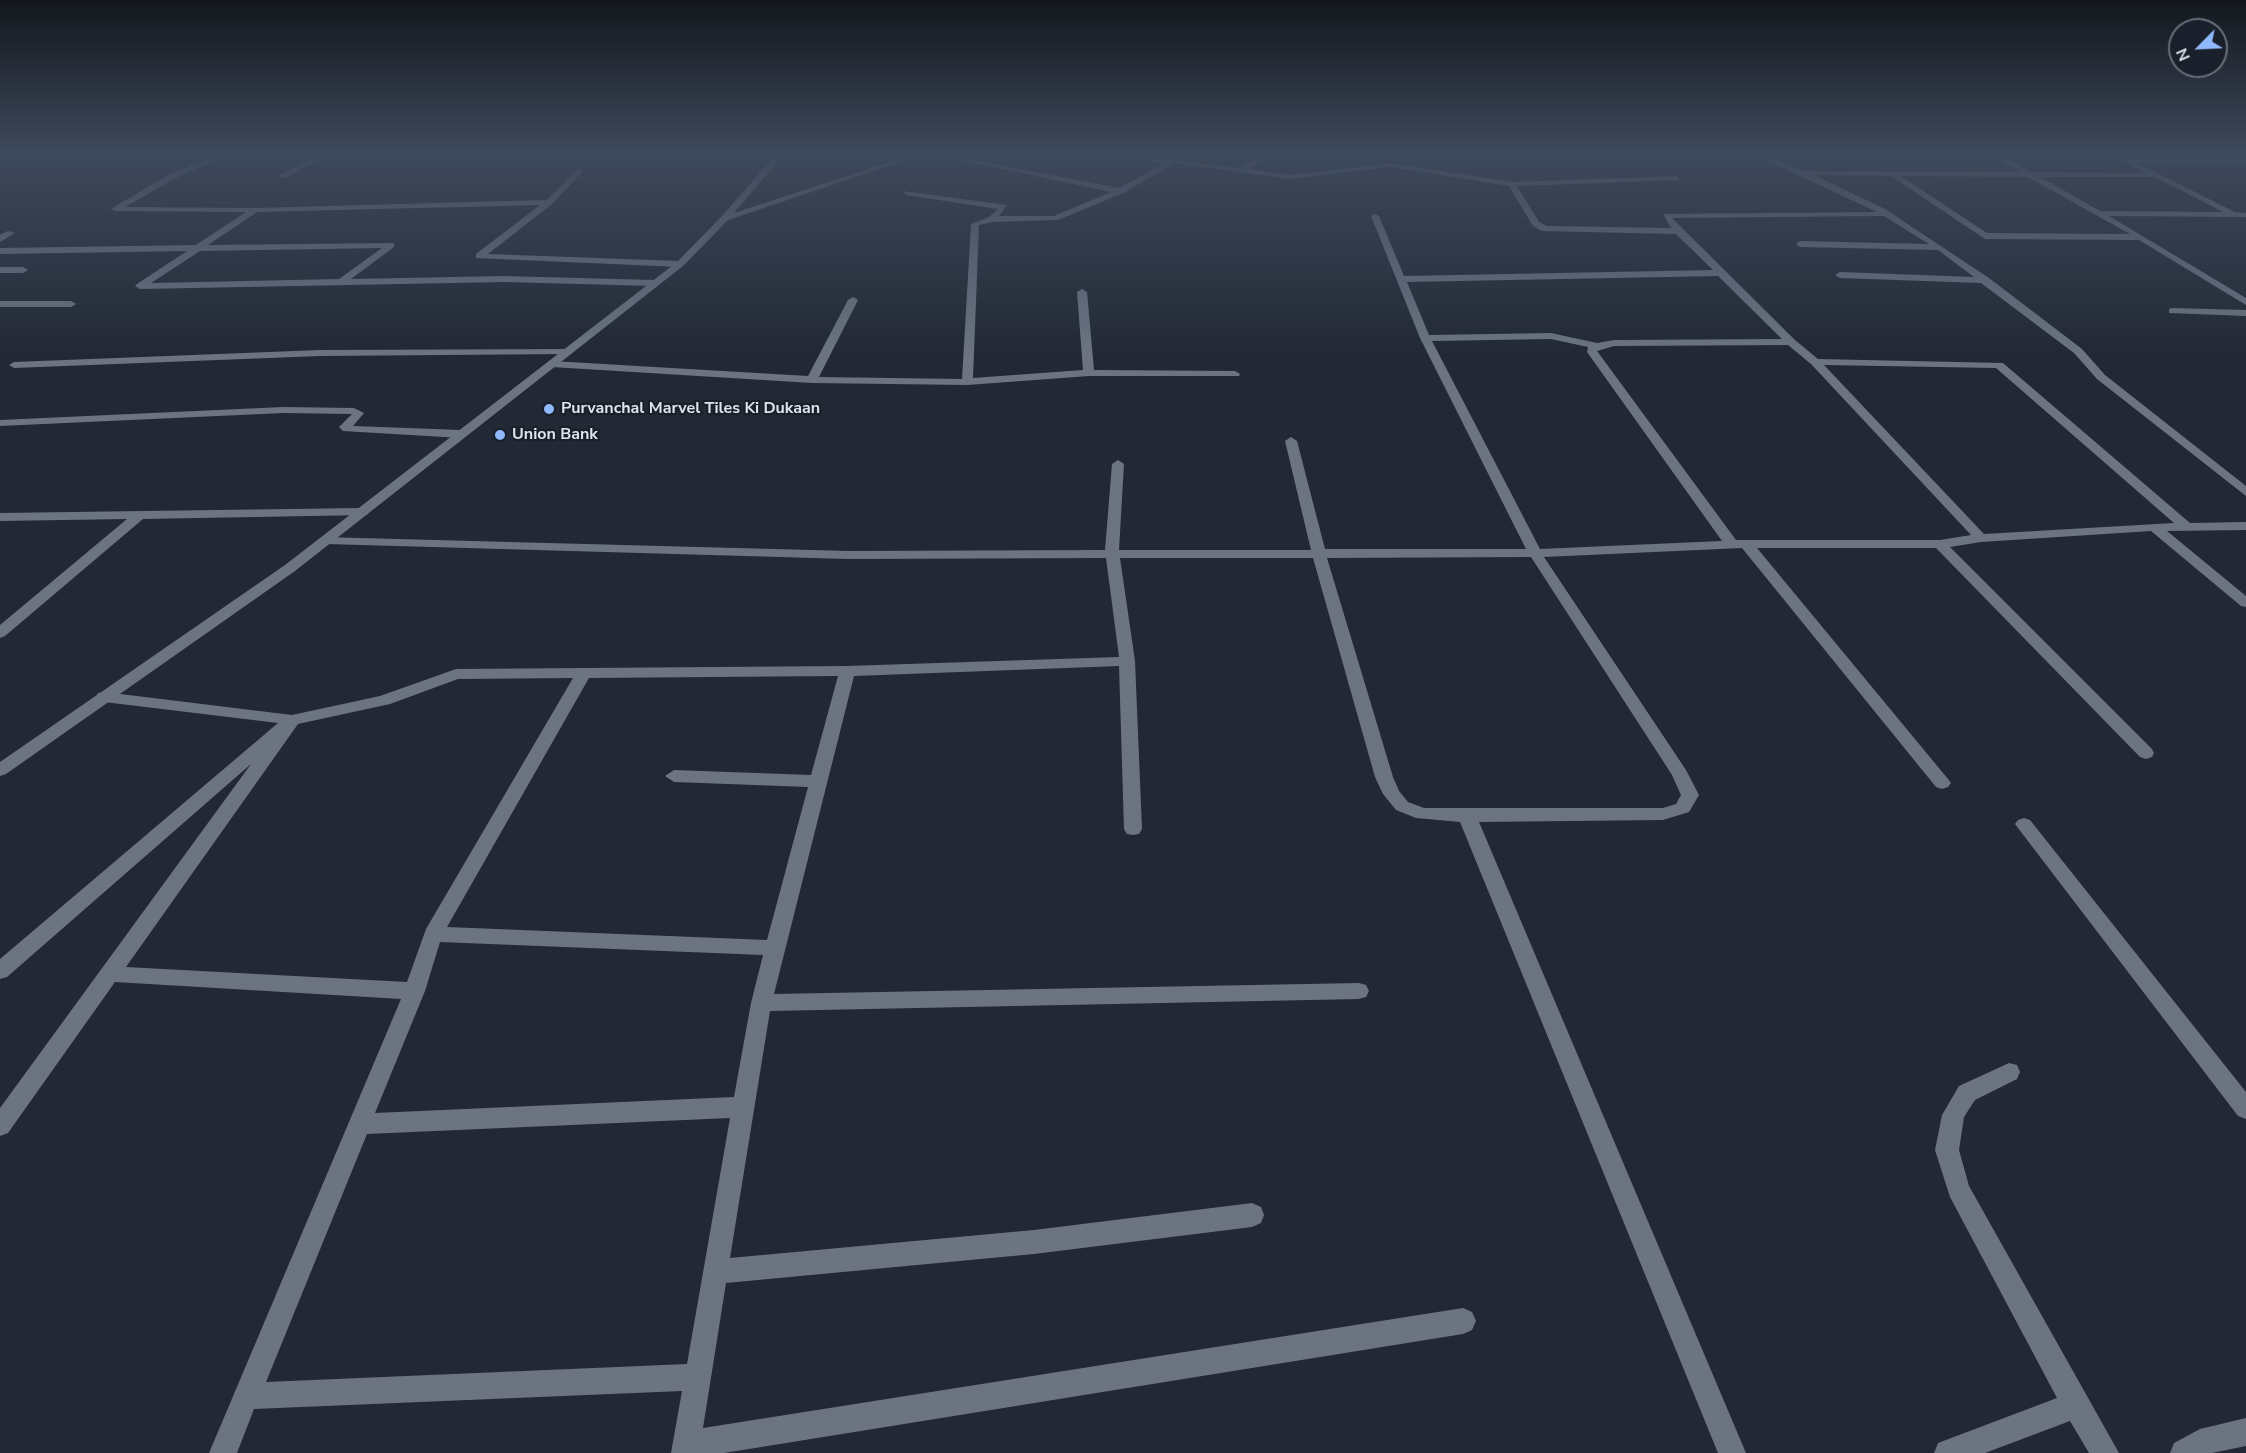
<!DOCTYPE html>
<html>
<head>
<meta charset="utf-8">
<style>
  body { margin:0 }
  #map { position:relative; width:2246px; height:1453px; overflow:hidden; background:#222935; font-family:"Nunito Sans",sans-serif }
  canvas { display:block }
  .north { position:absolute; left:2168px; top:18px; width:60px; height:60px; box-sizing:border-box; background:#191f2b; border:2px solid #686d78; border-radius:50%; rotate:246deg; font-size:16px; font-weight:700; line-height:24px; text-align:center; color:#dfe3eb }
  .north::after { content:''; display:block; margin:auto; width:21px; height:27px; background:#90b8fd; clip-path:polygon(50% 0,100% 100%,50% 72%,0 100%) }
</style>
</head>
<body>
<div id="map">
<canvas width="2246" height="1453"></canvas>
<div class="north">N</div>
</div>
<script>
const c = document.querySelector('canvas').getContext('2d');
c.lineJoin = 'round';
const shape = rows => new Path2D(rows.map(r => 'M' + r).join(''));
function fill(path, color) { c.fillStyle = color; c.fill(path, 'evenodd'); }
function trace(path, color, width, dash) { c.strokeStyle = color; c.lineWidth = width; c.lineCap = dash ? 'butt' : 'round'; c.setLineDash(dash || []); c.stroke(path); }
function drawText(font, color, halo, rows, align = 'center') {
  c.font = font + ' "Nunito Sans",sans-serif'; c.lineWidth = 4.5; c.setLineDash([]); c.textBaseline = 'middle'; c.strokeStyle = halo; c.fillStyle = color; for (const [text, x, y, turn = 0] of rows) {
    c.save(); c.translate(x, y); c.rotate((+turn || 0) * Math.PI / 180); c.textAlign = isNaN(turn) ? turn : align; if (halo) c.strokeText(text, 0, 0); c.fillText(text, 0, 0); c.restore();
  }
}
const minor = shape([
  [221,153,230,153,174,179,125,207,255,208,547,200,579,168,582,172,552,204,488,254,680,261,685,264,680,267,476,258,476,254,540,205,257,212,208,245,394,243,394,247,351,279,504,276,655,280,660,283,655,286,504,282,140,289,135,286,137,284,187,251,0,254,0,248,196,245,246,212,115,211,111,209,168,175,221,153],
  [382,248,339,279,151,283,200,251,382,248],
  [322,153,331,153,285,178,278,176,322,153],
  [926,153,938,153,1119,188,1164,164,1111,153,1240,168,1265,153,1272,153,1249,169,1289,175,1391,163,1512,182,1677,176,1680,180,1517,186,1539,222,1547,226,1671,228,1663,214,1877,212,1751,153,1759,153,1805,171,2020,172,1989,153,1997,153,2031,172,2145,173,2107,153,2115,153,2129,159,2246,159,2246,163,2137,163,2235,212,2246,213,2246,217,2109,216,2246,298,2246,305,2139,240,1985,239,1891,176,1814,175,1885,209,1989,278,2082,349,2105,375,2246,486,2246,496,2097,379,2074,353,1981,283,1840,278,1835,275,1840,272,1974,277,1938,250,1800,247,1796,244,1800,241,1929,244,1884,216,1672,218,1795,340,1818,359,2003,363,2190,523,2246,522,2246,530,2167,531,2246,596,2246,607,2241,606,2151,531,1981,542,1950,547,2152,749,2154,753,2152,757,2146,759,2140,757,1936,548,1757,548,1948,779,1951,783,1948,787,1942,789,1936,787,1742,548,1544,557,1686,770,1699,795,1689,812,1663,820,1479,822,1746,1453,1718,1453,1460,822,1416,818,1396,810,1383,794,1375,777,1313,558,1120,558,1135,661,1142,829,1139,834,1133,835,1127,834,1124,829,1119,666,854,676,774,994,1359,983,1366,985,1369,991,1366,997,1359,999,770,1011,730,1258,1034,1230,1252,1203,1261,1207,1264,1215,1261,1223,1252,1227,1034,1254,726,1283,703,1428,1463,1308,1472,1312,1476,1321,1472,1330,1463,1334,724,1453,671,1453,682,1391,254,1409,237,1453,209,1453,401,999,115,982,8,1133,0,1136,0,1108,251,764,7,977,0,979,0,959,278,723,104,702,96,697,98,693,104,692,292,715,380,696,456,669,847,666,1119,657,1106,558,849,559,327,544,322,543,322,537,849,551,1105,550,1112,464,1118,460,1124,464,1119,550,1311,550,1285,441,1291,437,1297,441,1325,549,1526,549,1420,338,1371,216,1375,214,1379,216,1404,276,1713,270,1676,234,1542,231,1533,226,1509,186,1391,167,1289,179,1175,163,1123,193,1058,220,992,222,979,225,973,378,1083,370,1077,292,1082,289,1087,292,1094,370,1235,371,1240,374,1239,376,1089,376,967,385,812,383,552,367,547,364,552,361,808,376,848,300,853,297,858,300,819,377,962,379,971,224,989,217,998,209,906,195,903,191,1007,205,999,216,1054,216,1111,192,926,153],
  [1901,176,2028,177,2130,234,1987,233,1901,176],
  [2040,177,2155,177,2223,212,2100,211,2040,177],
  [1718,276,1782,339,1614,340,1597,343,1551,333,1429,335,1407,282,1718,276],
  [1551,339,1588,347,1587,352,1722,541,1540,549,1432,341,1551,339],
  [1788,345,1811,364,1971,535,1940,540,1736,540,1597,351,1614,346,1788,345],
  [1824,365,1996,368,2174,523,1984,534,1824,365],
  [1531,557,1672,775,1681,795,1676,804,1663,808,1424,808,1408,802,1399,791,1393,777,1327,558,1531,557],
  [838,676,811,775,674,770,665,776,674,782,808,787,767,940,447,927,589,678,838,676],
  [573,678,426,929,407,982,126,967,298,724,390,704,458,679,573,678],
  [440,942,763,955,751,1003,734,1097,375,1113,425,991,440,942],
  [730,1118,687,1364,266,1382,367,1134,730,1118],
  [8,231,15,233,0,242,0,235,8,231],
  [0,267,23,267,28,270,23,273,0,273,0,267],
  [0,301,71,301,76,304,71,307,0,307,0,301],
  [2172,308,2246,310,2246,316,2169,313,2169,309,2172,308],
  [571,349,571,353,567,354,320,356,14,368,9,365,14,362,320,350,571,349],
  [283,407,354,408,364,413,353,426,461,430,467,434,461,438,343,431,339,427,352,414,283,413,0,426,0,420,283,407],
  [362,508,369,512,367,515,143,519,5,636,0,638,0,625,127,519,0,521,0,513,362,508],
  [2024,818,2030,820,2246,1092,2246,1119,2238,1116,2018,828,2015,824,2018,820,2024,818],
  [2009,1063,2017,1065,2020,1072,2017,1079,1975,1100,1964,1117,1959,1150,1969,1186,2119,1453,2089,1453,2070,1421,1985,1453,1934,1453,1938,1443,2057,1398,1950,1197,1935,1150,1942,1115,1959,1086,2009,1063],
  [2246,1418,2246,1446,2212,1453,2170,1453,2174,1443,2200,1429,2246,1418]
]);
const tertiary = shape([
  [777,153,785,153,734,213,917,153,927,153,728,220,683,266,295,571,6,774,0,776,0,762,285,565,677,262,722,216,777,153]
]);
const markers = [
  [549,409,6,"#90b8fd"],
  [500,435,6,"#90b8fd"]
];
const farPoinames = [
  ["Purvanchal Marvel Tiles Ki Dukaan",561,409],
  ["Union Bank",512,435]
];
fill(minor, '#6c7482');
fill(tertiary, '#6c7482');
const sky = c.createLinearGradient(0, 0, 0, 356);
sky.addColorStop(0, '#13171d');
sky.addColorStop(0.43, '#3e495c');
sky.addColorStop(1, '#3e495c00');
c.fillStyle = sky;
c.fillRect(0, 0, 2246, 356);
for (const [x, y, r, color] of markers) { const dot = new Path2D(); dot.arc(x, y, r, 0, 2 * Math.PI); c.fillStyle = color; c.fill(dot); trace(dot, '#191f2b', 2); }
drawText('bold 16px', '#dfe3eb', '#191f2b', farPoinames, 'left');
</script>
</body>
</html>
